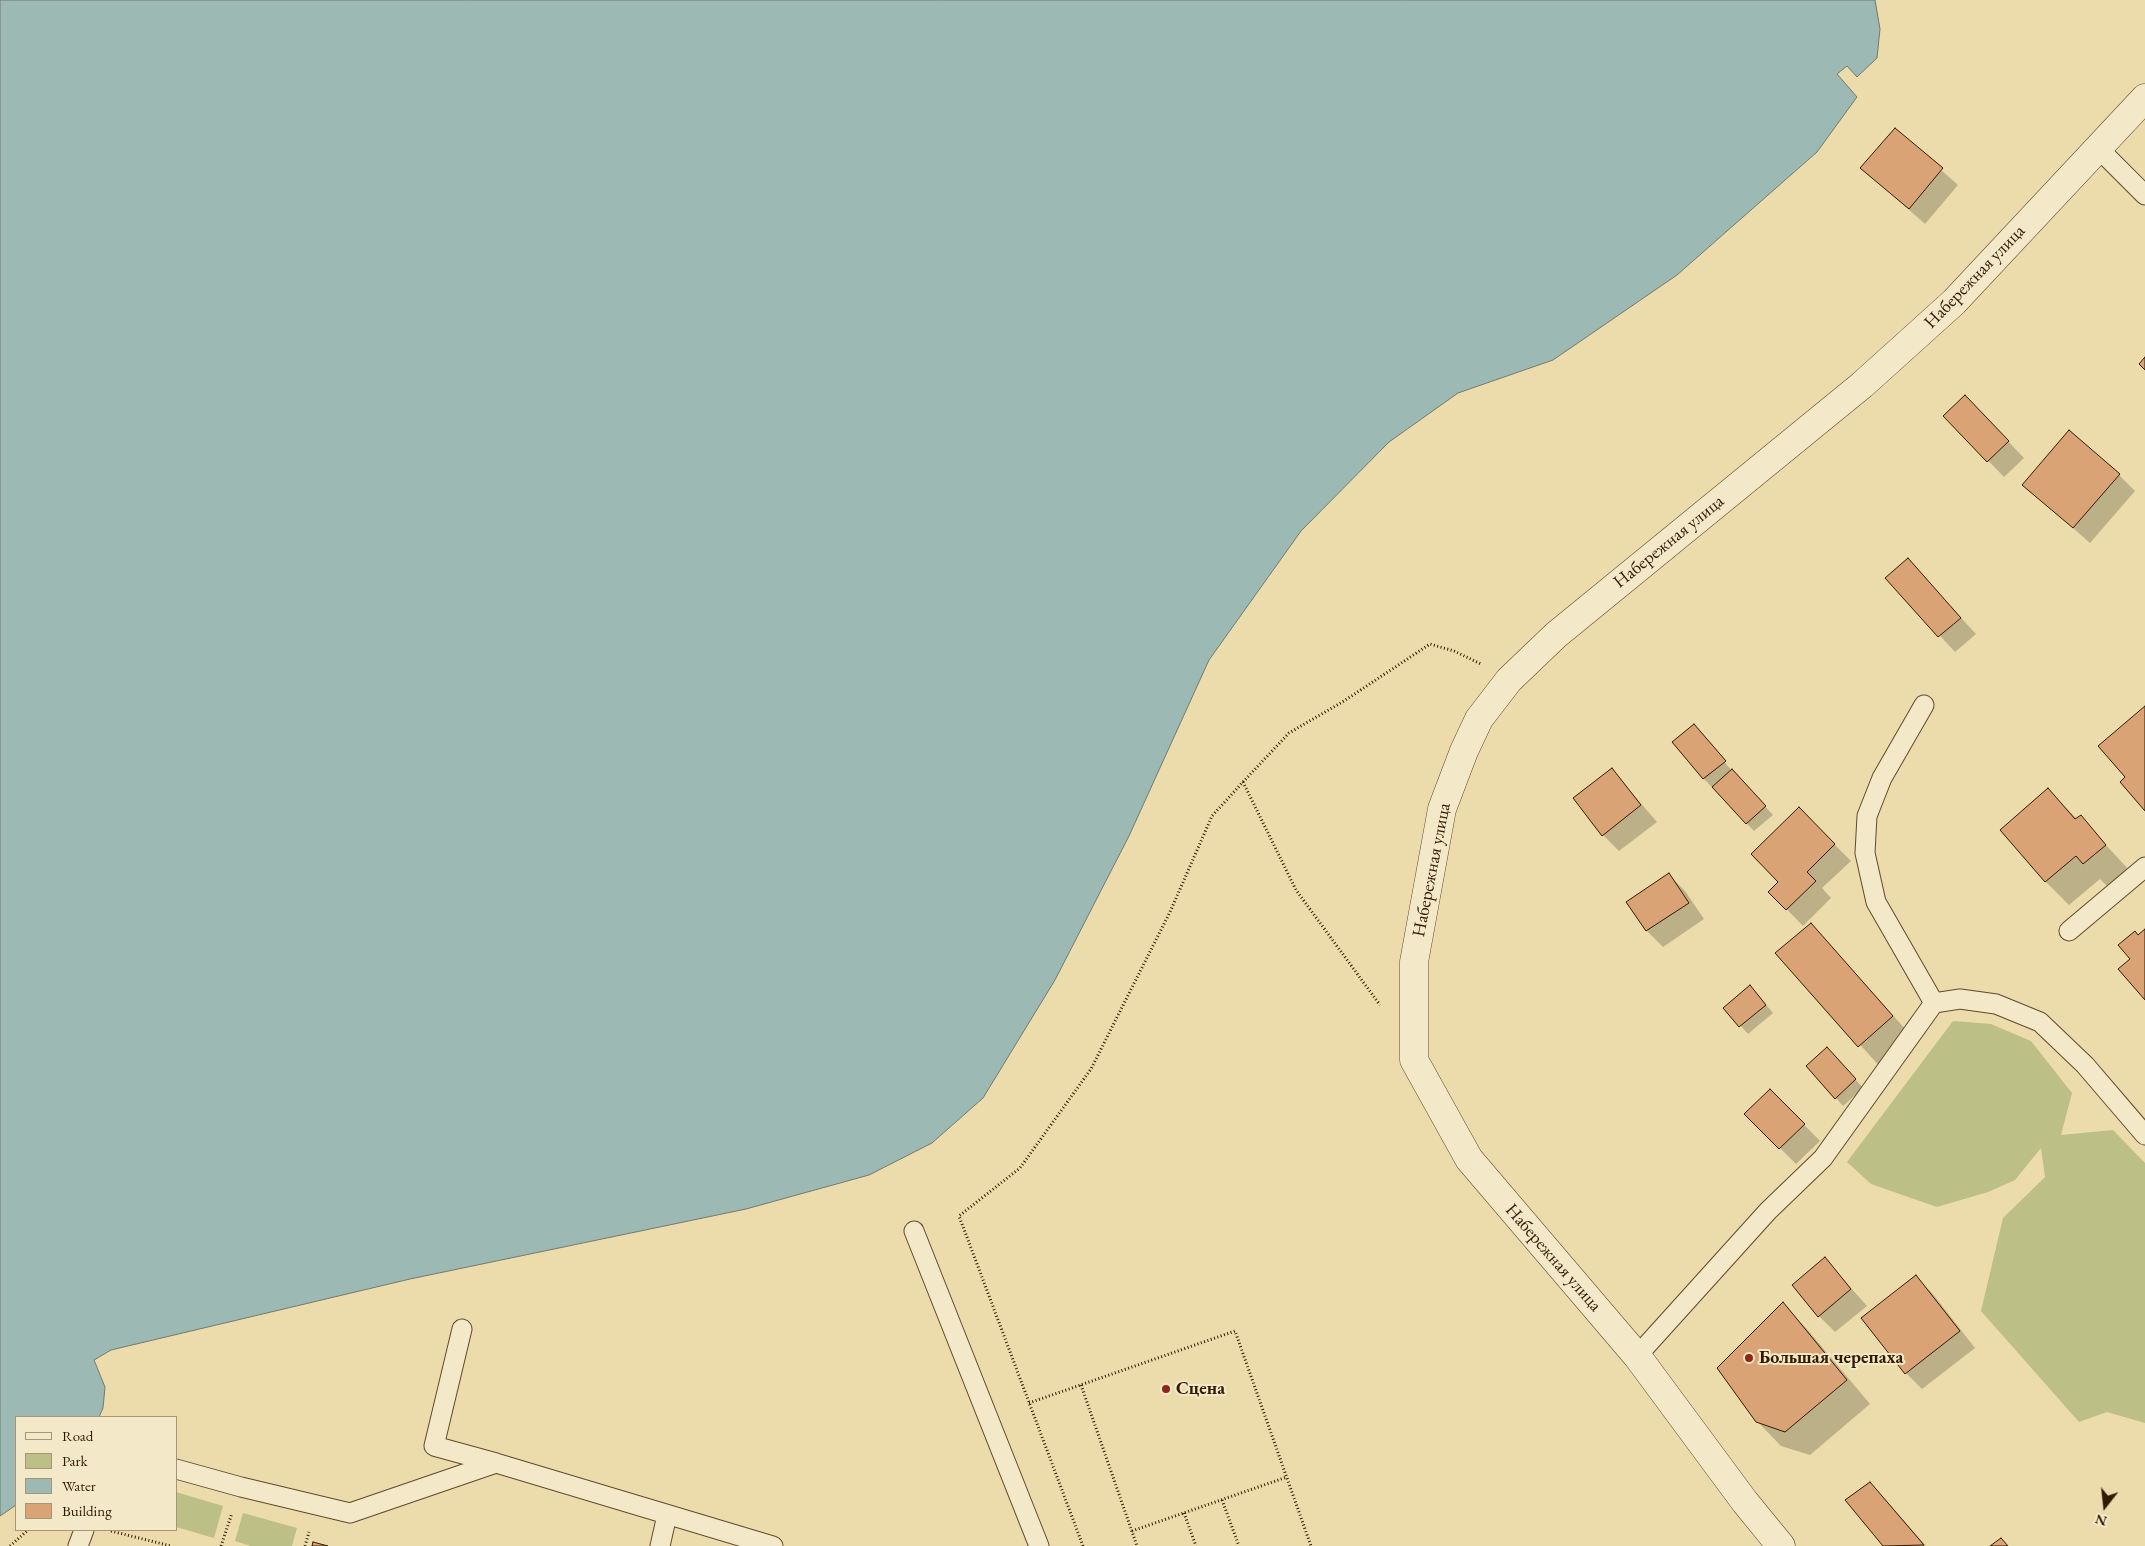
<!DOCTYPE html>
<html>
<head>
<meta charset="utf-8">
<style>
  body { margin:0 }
  #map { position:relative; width:2145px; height:1546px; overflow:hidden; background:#ecdcab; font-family:"EB Garamond",serif }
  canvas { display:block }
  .legend { position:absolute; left:15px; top:1416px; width:162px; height:115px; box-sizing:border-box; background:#f3e8c8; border:1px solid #a69678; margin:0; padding:6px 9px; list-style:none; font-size:15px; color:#321a01 }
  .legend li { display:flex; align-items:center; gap:10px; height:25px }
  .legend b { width:25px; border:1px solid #a69678 }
  .north { position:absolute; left:2080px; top:1481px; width:50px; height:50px; -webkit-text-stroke:4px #f3e8c8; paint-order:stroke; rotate:196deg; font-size:14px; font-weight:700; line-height:20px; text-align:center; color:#321a01 }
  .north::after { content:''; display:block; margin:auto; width:18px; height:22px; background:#321a01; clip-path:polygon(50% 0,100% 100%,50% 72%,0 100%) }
</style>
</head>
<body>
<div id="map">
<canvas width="2145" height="1546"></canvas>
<ul class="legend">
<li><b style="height:6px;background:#f3e8c8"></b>Road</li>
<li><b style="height:14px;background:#bcbf86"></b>Park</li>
<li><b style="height:14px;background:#9db9b4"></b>Water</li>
<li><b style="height:14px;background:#d9a376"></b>Building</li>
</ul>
<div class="north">N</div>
</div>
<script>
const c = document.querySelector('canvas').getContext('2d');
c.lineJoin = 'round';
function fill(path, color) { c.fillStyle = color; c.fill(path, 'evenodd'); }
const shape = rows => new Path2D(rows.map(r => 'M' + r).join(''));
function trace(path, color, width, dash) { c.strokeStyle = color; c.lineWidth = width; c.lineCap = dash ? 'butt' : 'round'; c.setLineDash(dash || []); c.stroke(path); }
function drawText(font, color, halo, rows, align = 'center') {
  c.font = font + ' "EB Garamond",serif'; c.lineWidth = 4; c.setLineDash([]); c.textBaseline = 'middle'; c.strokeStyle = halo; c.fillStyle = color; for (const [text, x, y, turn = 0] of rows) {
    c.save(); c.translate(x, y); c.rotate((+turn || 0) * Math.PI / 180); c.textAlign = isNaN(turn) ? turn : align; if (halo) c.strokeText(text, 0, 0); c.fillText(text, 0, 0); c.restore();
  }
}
const green = shape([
  [1953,1021,1991,1024,2031,1041,2072,1093,2061,1135,2113,1130,2145,1163,2145,1423,2107,1412,2079,1422,1981,1311,2003,1218,2045,1177,2041,1148,2015,1180,1988,1192,1937,1207,1871,1184,1847,1162],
  [176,1492,223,1506,214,1538,176,1527],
  [243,1513,297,1528,292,1546,251,1546,235,1541]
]);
const water = shape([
  [0,0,1875,0,1880,29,1877,58,1857,77,1847,66,1837,74,1857,97,1817,152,1677,275,1553,360,1458,393,1389,442,1301,531,1209,660,1129,836,1055,980,983,1098,932,1143,869,1175,746,1209,410,1279,111,1350,94,1360,105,1387,103,1408,99,1417,16,1417,16,1505,0,1516,0,0]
]);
const shadow = shape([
  [1895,129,1958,185,1925,224,1862,168],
  [1981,413,2024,458,2004,477,1945,416],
  [2119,475,2135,491,2090,543,2024,485],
  [1908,560,1976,634,1955,652,1887,578],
  [1702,733,1731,770,1773,815,1754,831,1704,779,1674,743],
  [1612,770,1657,822,1619,851,1603,835,1575,798],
  [2048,790,2077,819,2080,817,2129,870,2108,887,2100,879,2069,905,2045,881],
  [1799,809,1851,861,1822,888,1831,898,1803,926,1770,892,1780,882],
  [1669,875,1685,891,1704,919,1663,947,1647,931,1628,902],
  [1811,924,1916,1041,1883,1070,1777,953],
  [1757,994,1773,1013,1748,1034,1725,1008],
  [1835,1056,1863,1088,1843,1106,1836,1098],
  [1770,1090,1820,1141,1796,1164,1746,1114],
  [1825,1259,1867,1306,1835,1332,1819,1316],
  [1916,1277,1932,1293,1975,1348,1922,1389,1906,1373],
  [1783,1304,1806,1328,1870,1404,1810,1455,1781,1446,1757,1421],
  [1870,1484,1886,1500,1926,1546,1884,1546,1847,1500]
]);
const building = shape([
  [1895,128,1943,168,1909,209,1860,168,1895,128],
  [2145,357,2145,370,2139,364,2145,357],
  [1965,395,2009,441,1987,462,1943,416,1965,395],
  [2069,430,2120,474,2073,528,2022,485,2069,430],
  [1908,558,1961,618,1938,637,1885,578,1908,558],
  [2145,706,2145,811,2120,782,2125,777,2098,746,2145,706],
  [1694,724,1726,761,1703,779,1672,742,1694,724],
  [1612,768,1641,805,1602,836,1573,798,1612,768],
  [1732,769,1766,806,1746,824,1712,787,1732,769],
  [2048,788,2075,819,2081,815,2106,845,2083,864,2076,856,2045,882,2000,830,2048,788],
  [1799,807,1835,844,1807,872,1816,881,1786,910,1768,892,1778,882,1751,854,1799,807],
  [1669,873,1689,903,1646,931,1626,902,1669,873],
  [1811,923,1893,1016,1858,1047,1775,953,1811,923],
  [2145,929,2145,1000,2118,969,2130,959,2118,945,2135,931,2138,935,2145,929],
  [1750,985,1766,1005,1739,1027,1723,1008,1750,985],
  [1827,1047,1856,1079,1835,1099,1806,1066,1827,1047],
  [1770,1089,1805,1124,1779,1149,1744,1114,1770,1089],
  [1825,1257,1851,1289,1818,1317,1792,1285,1825,1257],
  [1916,1275,1960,1331,1905,1374,1861,1318,1916,1275],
  [1783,1302,1847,1380,1785,1432,1756,1422,1717,1368,1783,1302],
  [1870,1482,1924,1545,1883,1546,1845,1500,1870,1482],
  [2001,1538,2008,1546,1990,1546,2001,1538],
  [313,1542,328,1546,312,1546,313,1542]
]);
const path = shape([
  [1243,782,1289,733,1344,701,1430,644,1454,651,1481,664],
  [1081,1385,1137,1546],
  [1029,1403,1235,1331,1311,1546],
  [1222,1500,1239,1546],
  [1184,1513,1196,1546],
  [111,1531,171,1546],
  [1132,1531,1287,1477],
  [10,1546,28,1530],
  [221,1546,232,1513],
  [305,1546,309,1532],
  [1083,1546,959,1216,1020,1168,1091,1069,1170,912,1212,816,1243,782,1296,890,1380,1005]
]);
const service = shape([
  [2098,148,2145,195],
  [1924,705,1882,778,1867,816,1865,853,1876,902,1934,1003],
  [2069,931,2145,867],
  [914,1231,1039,1546],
  [462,1329,434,1446,496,1463],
  [1637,1356,1768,1211,1823,1158,1934,1003,1960,999,1996,1004,2040,1022,2085,1065,2145,1135],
  [176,1469,241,1487,350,1513,496,1463,773,1546],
  [78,1546,84,1530],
  [660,1546,667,1515]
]);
const minor = shape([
  [1781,1546,1745,1502,1637,1356,1469,1159,1414,1060,1414,962,1442,809,1464,751,1479,719,1509,680,1556,635,1862,385,1954,302,2145,98]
]);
const markers = [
  [1749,1358,5,"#8f2418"],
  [1166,1389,5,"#8f2418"]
];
const streetNames = [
  ["Набережная улица",1975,277,-46],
  ["Набережная улица",1669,542,-39],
  ["Набережная улица",1432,870,-79],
  ["Набережная улица",1553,1258,49]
];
const poiNames = [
  ["Большая черепаха",1759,1358],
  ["Сцена",1176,1389]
];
fill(green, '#bcbf86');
fill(water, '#9db9b4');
trace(water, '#72796c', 1);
fill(shadow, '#0003');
fill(building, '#d9a376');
trace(building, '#321a01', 1);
trace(service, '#604a2c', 21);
trace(minor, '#604a2c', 29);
trace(path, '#321a01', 3, [1, 2.5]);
trace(service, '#f3e8c8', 19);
trace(minor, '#f3e8c8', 28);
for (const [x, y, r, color] of markers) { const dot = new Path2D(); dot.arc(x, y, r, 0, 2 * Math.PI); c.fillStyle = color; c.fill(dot); trace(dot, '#f3e8c8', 2); }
drawText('18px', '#321a01', '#f3e8c8', streetNames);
drawText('bold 18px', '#321a01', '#f3e8c8', poiNames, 'left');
</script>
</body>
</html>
